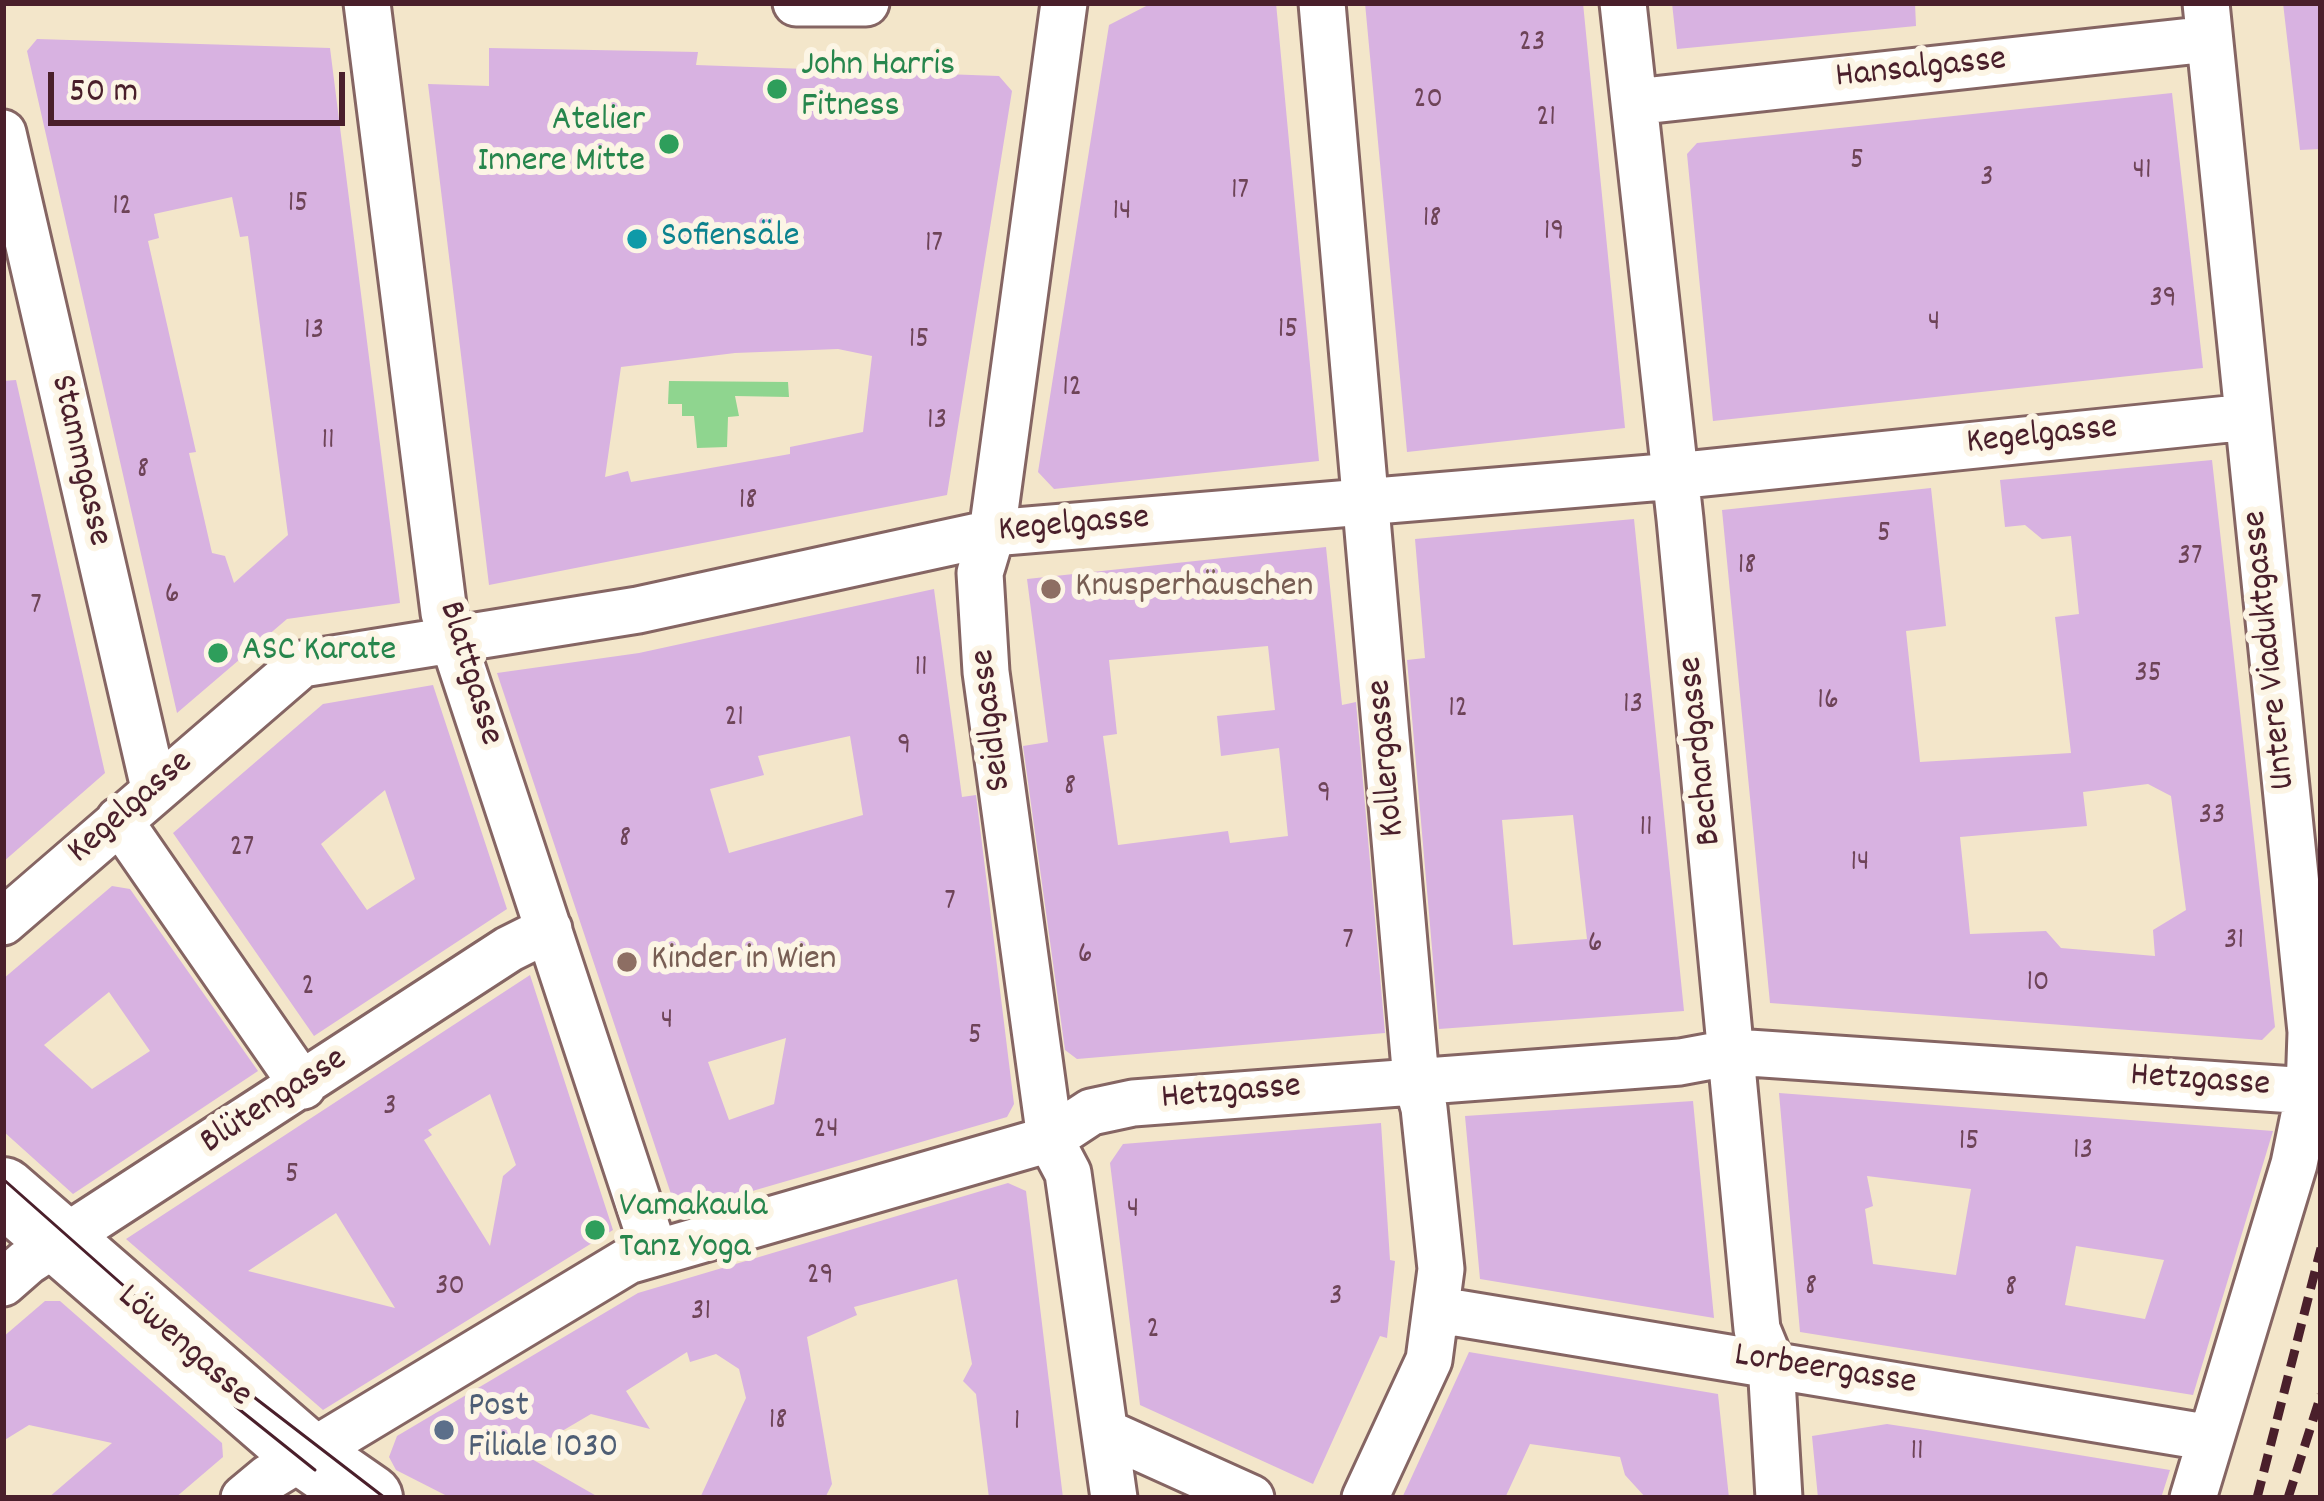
<!DOCTYPE html>
<html>
<head>
<meta charset="utf-8">
<style>
  body { margin:0 }
  #map { position:relative; width:2324px; height:1501px; overflow:hidden; background:#f3e6ca; font-family:Dekko,sans-serif }
  canvas { display:block }
  .frame { position:absolute; inset:0; border:6px solid #4a1f2b; pointer-events:none }
  .scale { position:absolute; left:48px; top:72px; width:297px; height:54px; box-sizing:border-box; border:6px solid #4a1f2b; border-top:0; padding-left:15px; font-size:36px; line-height:42px; white-space:nowrap; color:#4a1f2b; -webkit-text-stroke:9px #fcf5e5; paint-order:stroke }
</style>
</head>
<body>
<div id="map">
<canvas width="2324" height="1501"></canvas>
<div class="frame"></div>
<div class="scale">50 m</div>
</div>
<script>
const c = document.querySelector('canvas').getContext('2d');
c.lineJoin = 'round';
function fill(path, color) { c.fillStyle = color; c.fill(path, 'evenodd'); }
const shape = rows => new Path2D(rows.map(r => 'M' + r).join(''));
function trace(path, color, width, dash) { c.strokeStyle = color; c.lineWidth = width; c.lineCap = dash ? 'butt' : 'round'; c.setLineDash(dash || []); c.stroke(path); }
function drawText(font, color, halo, rows, align = 'center') {
  c.font = font + ' Dekko,sans-serif'; c.lineWidth = 12; c.setLineDash([]); c.textBaseline = 'middle'; c.strokeStyle = halo; c.fillStyle = color; for (const [text, x, y, turn = 0] of rows) {
    c.save(); c.translate(x, y); c.rotate((+turn || 0) * Math.PI / 180); c.textAlign = isNaN(turn) ? turn : align; if (halo) c.strokeText(text, 0, 0); c.fillText(text, 0, 0); c.restore();
  }
}
const green = shape([
  [669,381,788,382,789,397,735,396,739,416,728,417,727,447,697,448,694,416,682,416,682,404,668,404]
]);
const building = shape([
  [1152,3,1276,3,1319,461,1054,489,1038,472,1109,25],
  [1365,3,1583,3,1625,428,1407,452],
  [1672,3,1915,3,1916,26,1677,49],
  [2283,3,2321,3,2321,149,2300,150],
  [37,39,330,48,400,603,287,619,177,713,27,51],
  [232,197,240,237,248,236,288,535,234,583,225,556,212,553,189,453,196,452,148,241,159,238,154,214],
  [489,48,698,52,696,65,999,76,1012,91,947,495,489,585,428,84,489,86],
  [838,349,872,356,863,432,790,447,790,454,631,482,628,471,605,477,621,367,735,353],
  [2172,93,2203,368,1713,421,1687,154,1697,143],
  [16,380,105,773,3,862,3,381],
  [2212,460,2275,1027,2262,1040,1770,1003,1722,510,1931,488,1946,626,1906,631,1920,762,2071,753,2055,617,2079,614,2071,536,2042,539,2025,525,2005,527,2000,480],
  [2148,784,2171,796,2186,910,2153,930,2155,956,2061,948,2046,931,1970,934,1960,837,2087,826,2083,792],
  [1634,519,1684,1011,1439,1029,1407,660,1425,658,1415,539],
  [1573,815,1587,939,1513,945,1502,820],
  [1326,547,1342,705,1356,702,1385,1033,1077,1059,1065,1050,1023,746,1048,742,1027,579],
  [1268,646,1275,710,1217,716,1221,756,1279,748,1288,836,1230,843,1228,831,1118,845,1103,736,1117,734,1109,660],
  [934,589,962,797,976,795,1014,1104,1007,1117,687,1210,674,1203,497,673,639,653],
  [850,736,863,815,729,853,710,789,764,775,758,756],
  [786,1038,774,1104,729,1120,708,1062],
  [433,685,507,909,314,1036,173,833,323,704],
  [385,790,415,879,367,910,321,844],
  [112,886,130,889,258,1071,73,1194,3,1131,3,979],
  [109,992,150,1051,92,1089,44,1045],
  [530,975,613,1230,323,1410,126,1239],
  [490,1094,516,1165,503,1176,490,1246,424,1140,432,1135,428,1130],
  [336,1213,395,1308,248,1271],
  [1779,1093,2273,1131,2193,1395,1800,1332],
  [1867,1176,1971,1189,1956,1275,1873,1264,1865,1209,1873,1206],
  [2076,1246,2164,1260,2145,1319,2065,1305],
  [1693,1101,1714,1318,1480,1279,1465,1116],
  [1381,1123,1390,1260,1395,1261,1387,1338,1380,1336,1313,1484,1140,1405,1110,1163,1123,1144],
  [1008,1183,1026,1191,1063,1498,989,1498,976,1394,963,1381,972,1364,957,1279,854,1307,857,1315,807,1337,832,1484,825,1498,700,1498,746,1398,739,1369,716,1354,690,1362,687,1352,626,1391,650,1429,591,1414,523,1454,600,1498,451,1498,396,1470,389,1457,397,1436,638,1293],
  [45,1301,60,1301,222,1443,223,1457,175,1498,48,1498,112,1443,29,1425,3,1441,3,1337],
  [1469,1352,1718,1394,1729,1498,1646,1498,1625,1475,1620,1457,1530,1444,1505,1498,1402,1498],
  [1887,1424,1933,1431,2170,1470,2161,1498,1818,1498,1812,1436]
]);
const street = shape([
  [367,3,444,613,655,1253],
  [796,3,866,3],
  [1064,3,992,533,980,573,986,672,1050,1139,1068,1173,1114,1498],
  [1322,3,1416,1080,1424,1108,1441,1269,1429,1360,1365,1498],
  [1623,3,1680,519,1757,1329,1771,1363,1779,1498],
  [1634,102,2209,39],
  [3,133,154,788],
  [119,820,303,1086],
  [3,922,302,664,638,610,992,533,1675,476,2248,417],
  [3,1283,27,1262,509,949,549,929],
  [1439,1310,2211,1438],
  [1107,1433,1251,1498],
  [244,1498,268,1478,628,1261,1050,1139,1091,1112,1133,1103,1680,1062,1734,1052,2309,1091],
  [2193,1498,2294,1164,2309,1091,2311,1032,2206,3]
]);
const secondary = shape([
  [3,1191,307,1455,369,1498]
]);
const tram = shape([
  [3,1179,220,1371,385,1498],
  [235,1406,315,1470]
]);
const rail = shape([
  [2257,1498,2321,1248],
  [2288,1498,2321,1395]
]);
const markers = [
  [777,89,12,"#2e9e5b"],
  [669,144,12,"#2e9e5b"],
  [637,239,12,"#0f9aa8"],
  [1051,589,12,"#8d6e63"],
  [218,653,12,"#2e9e5b"],
  [627,962,12,"#8d6e63"],
  [595,1230,12,"#2e9e5b"],
  [444,1430,12,"#5c6f8a"]
];
const numberNames = [
  ["23",1532,45],
  ["20",1428,102],
  ["21",1546,120],
  ["5",1857,163],
  ["41",2142,173],
  ["3",1987,180],
  ["17",1240,193],
  ["15",298,206],
  ["12",122,209],
  ["14",1122,214],
  ["18",1432,221],
  ["19",1554,234],
  ["17",934,246],
  ["39",2163,301],
  ["4",1934,325],
  ["15",1288,332],
  ["13",314,333],
  ["15",919,342],
  ["12",1072,390],
  ["13",937,423],
  ["11",328,443],
  ["8",143,472],
  ["18",748,503],
  ["5",1884,536],
  ["37",2190,559],
  ["18",1747,568],
  ["6",172,597],
  ["7",36,608],
  ["11",921,670],
  ["35",2148,676],
  ["16",1828,703],
  ["13",1633,707],
  ["12",1458,711],
  ["21",734,720],
  ["9",904,748],
  ["8",1070,789],
  ["9",1324,796],
  ["33",2212,818],
  ["11",1646,830],
  ["8",625,841],
  ["27",242,850],
  ["14",1860,865],
  ["7",950,904],
  ["7",1348,943],
  ["31",2234,943],
  ["6",1595,946],
  ["6",1085,957],
  ["10",2038,985],
  ["2",308,989],
  ["4",667,1023],
  ["5",975,1038],
  ["3",390,1109],
  ["24",826,1132],
  ["15",1969,1144],
  ["13",2083,1153],
  ["5",292,1177],
  ["4",1133,1212],
  ["29",820,1278],
  ["30",450,1289],
  ["8",1811,1289],
  ["8",2011,1290],
  ["3",1336,1299],
  ["31",701,1314],
  ["2",1153,1332],
  ["18",778,1423],
  ["1",1017,1424],
  ["11",1917,1454]
];
const leisureNames = [
  ["John Harris",801,68],
  ["Fitness",801,109],
  ["Atelier",645,123,"right"],
  ["Innere Mitte",645,164,"right"],
  ["ASC Karate",242,653],
  ["Vamakaula",619,1209],
  ["Tanz Yoga",619,1250]
];
const streetNames = [
  ["Hansalgasse",1921,71,-6],
  ["Kegelgasse",2042,438,-6],
  ["Stammgasse",78,461,77],
  ["Kegelgasse",1074,527,-5],
  ["Untere Viaduktgasse",2272,650,-96],
  ["Blattgasse",468,674,73],
  ["Seidlgasse",994,720,-97],
  ["Bechardgasse",1703,751,-96],
  ["Kollergasse",1389,758,-95],
  ["Kegelgasse",132,809,-41],
  ["Hetzgasse",2200,1083,4],
  ["Hetzgasse",1231,1095,-5],
  ["Blütengasse",275,1103,-33],
  ["Löwengasse",183,1348,41],
  ["Lorbeergasse",1825,1372,9]
];
const cultureNames = [
  ["Sofiensäle",661,239]
];
const educationNames = [
  ["Knusperhäuschen",1075,589],
  ["Kinder in Wien",651,962]
];
const serviceNames = [
  ["Post",468,1409],
  ["Filiale 1030",468,1450]
];
fill(green, '#8fd58f');
fill(building, '#d8b2e1');
trace(street, '#856563', 51);
trace(secondary, '#856563', 72);
trace(street, '#fff', 45);
trace(secondary, '#fff', 66);
trace(tram, '#4a1f2b', 3);
trace(rail, '#4a1f2b', 9, [18, 9]);
for (const [x, y, r, color] of markers) { const dot = new Path2D(); dot.arc(x, y, r, 0, 2 * Math.PI); c.fillStyle = color; c.fill(dot); trace(dot, '#fcf5e5', 4.5); }
drawText('30px', '#6e4458', null, numberNames);
drawText('36px', '#27864d', '#fcf5e5', leisureNames, 'left');
drawText('36px', '#4a1f2b', '#fcf5e5', streetNames);
drawText('36px', '#0d838f', '#fcf5e5', cultureNames, 'left');
drawText('36px', '#785e54', '#fcf5e5', educationNames, 'left');
drawText('36px', '#4e5e75', '#fcf5e5', serviceNames, 'left');
</script>
</body>
</html>
